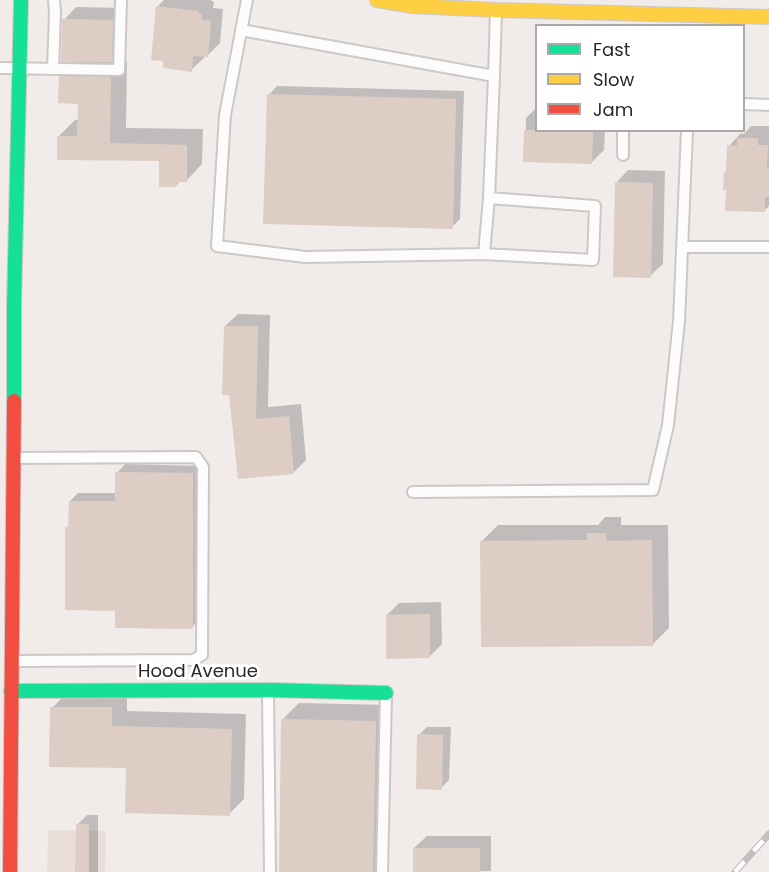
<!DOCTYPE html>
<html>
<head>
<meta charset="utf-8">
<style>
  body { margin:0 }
  #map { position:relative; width:769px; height:872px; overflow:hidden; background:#f1ecea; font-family:Poppins,sans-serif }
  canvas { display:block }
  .legend { position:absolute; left:535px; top:24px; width:210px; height:108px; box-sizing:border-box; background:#fff; border:2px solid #aaa9a8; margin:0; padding:8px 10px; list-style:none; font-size:18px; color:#2a2725 }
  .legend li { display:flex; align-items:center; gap:12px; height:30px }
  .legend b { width:30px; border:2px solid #aaa9a8 }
</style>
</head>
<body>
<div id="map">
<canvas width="769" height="872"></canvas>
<ul class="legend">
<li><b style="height:8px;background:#16e098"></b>Fast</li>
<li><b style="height:8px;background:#ffcf43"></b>Slow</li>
<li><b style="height:8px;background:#f24e42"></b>Jam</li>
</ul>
</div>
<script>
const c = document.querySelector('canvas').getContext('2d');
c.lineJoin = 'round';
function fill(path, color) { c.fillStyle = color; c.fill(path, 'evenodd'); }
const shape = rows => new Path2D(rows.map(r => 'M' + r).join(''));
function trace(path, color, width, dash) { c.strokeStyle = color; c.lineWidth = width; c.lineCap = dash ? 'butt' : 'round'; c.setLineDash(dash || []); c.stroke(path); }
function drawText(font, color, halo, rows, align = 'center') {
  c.font = font + ' Poppins,sans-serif'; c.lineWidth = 6; c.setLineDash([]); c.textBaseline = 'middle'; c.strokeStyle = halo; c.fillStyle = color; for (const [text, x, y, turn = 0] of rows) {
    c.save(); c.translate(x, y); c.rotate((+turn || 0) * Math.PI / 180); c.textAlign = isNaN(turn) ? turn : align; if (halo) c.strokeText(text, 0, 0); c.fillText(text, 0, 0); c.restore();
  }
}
const built = shape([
  [48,830,106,831,105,872,47,872]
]);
const shadow = shape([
  [164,0,210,0,214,2,213,8,223,9,220,43,207,56,204,55,204,58,191,70,157,7],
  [76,7,125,8,124,48,111,61,127,62,126,128,203,129,202,164,186,181,181,180,176,186,160,160,59,136,75,120,79,120,79,102,61,77,78,60,64,20],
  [277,86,464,91,460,219,452,227,269,95],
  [536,108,536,130,605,130,604,150,592,162,525,161,526,118],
  [751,126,769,126,769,206,764,211,727,189,725,172,728,170,729,146,741,133,744,134],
  [628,170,665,171,663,264,650,276,616,183],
  [238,314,270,315,268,407,301,404,306,460,294,472,239,478,225,326],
  [125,464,201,466,200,619,192,627,116,609,67,528,70,525,70,501,78,493,117,493,117,473],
  [605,517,621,517,621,525,668,525,669,628,653,644,481,542,498,525,598,525],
  [441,602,442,644,430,656,387,615,399,603],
  [67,693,127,693,127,711,246,714,244,799,229,814,128,766,52,708],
  [299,703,391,705,388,872,280,872,282,720],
  [427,727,451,727,449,780,441,788,419,735],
  [87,815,98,815,98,872,77,872,77,825],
  [427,836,491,836,491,871,415,872,414,848]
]);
const building = shape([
  [156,6,198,11,198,13,202,14,202,20,211,21,208,57,193,56,192,72,163,68,163,61,151,60],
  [62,19,113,20,112,62,61,62],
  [59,76,111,77,110,143,187,145,187,182,177,182,176,187,159,187,159,161,57,160,57,136,77,136,78,104,58,103],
  [267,94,456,99,453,229,263,224],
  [524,130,593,130,592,164,523,162],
  [737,138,758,138,758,145,768,145,767,168,769,168,769,197,765,197,765,212,725,211,726,190,723,190,724,172,726,172,727,145,737,146],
  [615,182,653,183,651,278,613,277],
  [224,326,258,326,256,419,289,416,294,474,238,479,229,395,222,395],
  [115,472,193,473,193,629,115,628,115,611,65,610,65,527,68,527,69,501,115,501],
  [587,533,606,533,606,541,652,540,653,646,481,647,480,541,587,540],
  [430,614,430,658,386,659,386,615],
  [50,707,112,707,112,726,232,729,230,816,125,813,126,768,49,767],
  [281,719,376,721,373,872,279,872],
  [417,734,443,735,442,790,416,789],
  [76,824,89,824,89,872,75,872],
  [413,848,480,848,480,872,413,872]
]);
const lane = shape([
  [247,0,225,115,217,246,305,257,484,254,593,260,595,206,489,198,484,254],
  [241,30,494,76,489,198],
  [0,68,119,70,121,0],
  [53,69,55,13,54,0],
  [494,76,496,10],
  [744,104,769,105],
  [623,155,623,130],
  [682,247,769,247],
  [413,492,653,490,668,425,679,321,687,130],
  [12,661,193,660,202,655,203,467,196,457,15,458],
  [268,692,270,872],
  [382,872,386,694]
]);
const fast = shape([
  [14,401,14,306,21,0],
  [11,691,268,690,386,693]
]);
const slow = shape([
  [377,0,413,6,496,10,769,17]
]);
const jam = shape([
  [10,872,14,401]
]);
const rail = shape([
  [735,872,769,834]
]);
const streetNames = [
  ["Hood Avenue",198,672]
];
fill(built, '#eaded9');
fill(shadow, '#0003');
fill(building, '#decdc5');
trace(lane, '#ccc8c6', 14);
trace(fast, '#ccc8c6', 16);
trace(slow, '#ccc8c6', 16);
trace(jam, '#ccc8c6', 16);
trace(lane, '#fdfcfc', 10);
trace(fast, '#16e098', 14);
trace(slow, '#ffcf43', 14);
trace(jam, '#f24e42', 14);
trace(rail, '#c1c0c0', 7);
trace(rail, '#fff', 4.5, [14]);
drawText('18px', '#2a2725', '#fff', streetNames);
</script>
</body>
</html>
